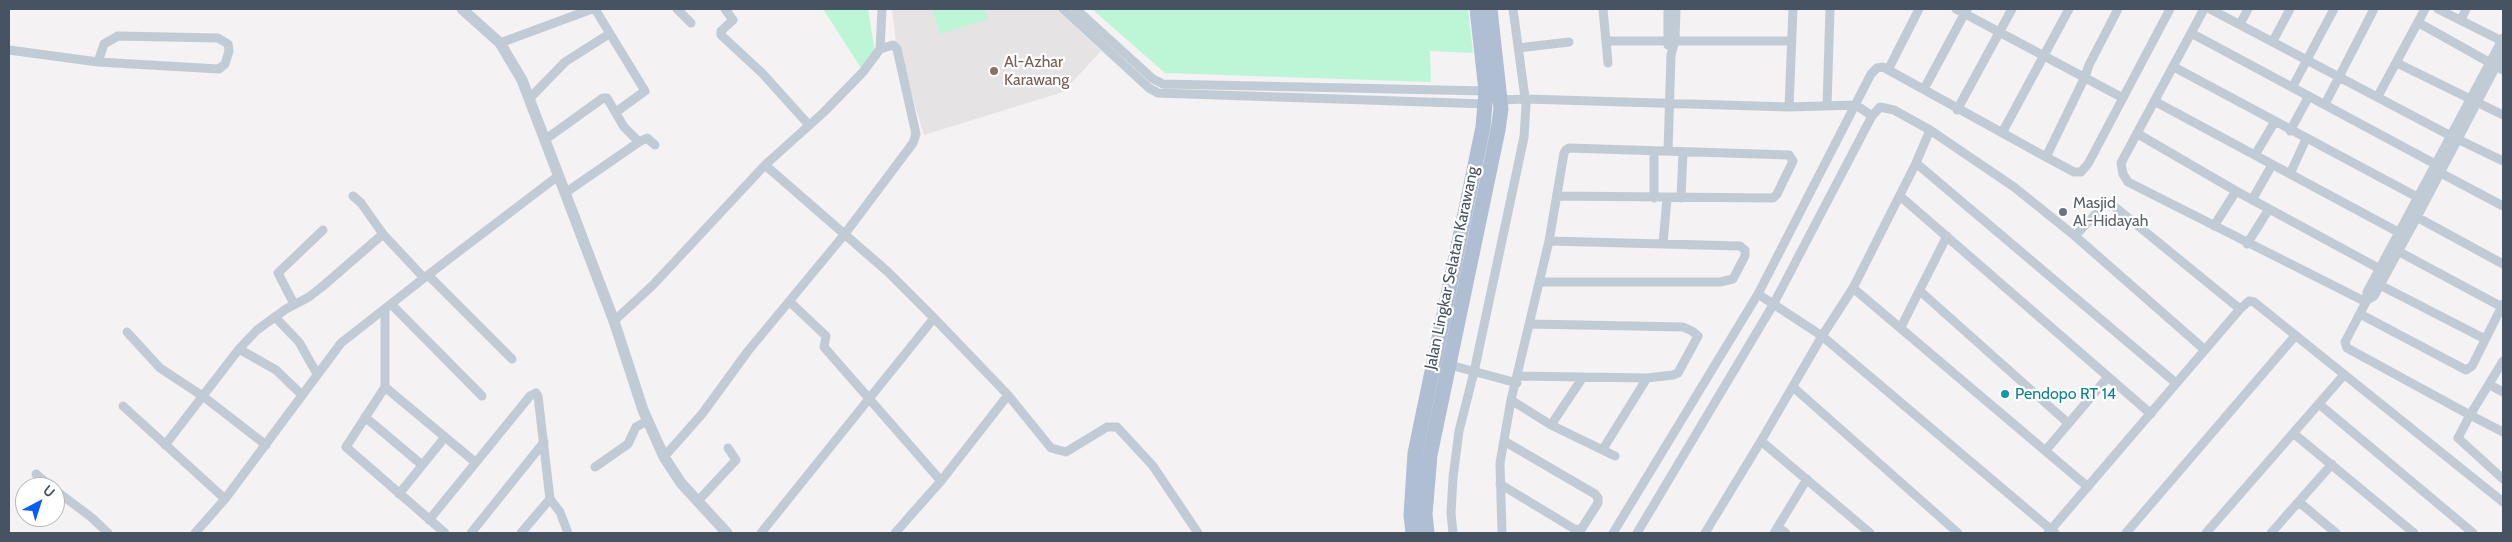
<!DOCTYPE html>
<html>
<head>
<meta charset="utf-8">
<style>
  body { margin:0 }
  #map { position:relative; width:2512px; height:542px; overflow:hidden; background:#f4f2f2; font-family:Cabin,sans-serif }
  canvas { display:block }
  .frame { position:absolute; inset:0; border:10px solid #475362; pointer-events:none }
  .north { position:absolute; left:15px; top:477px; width:50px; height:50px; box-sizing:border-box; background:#fff; border:1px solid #b5bac0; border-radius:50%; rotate:40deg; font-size:14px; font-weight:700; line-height:20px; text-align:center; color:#475362 }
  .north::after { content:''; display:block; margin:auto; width:18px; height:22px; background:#065cfa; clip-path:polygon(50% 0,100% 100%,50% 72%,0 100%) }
</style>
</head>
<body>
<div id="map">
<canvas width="2512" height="542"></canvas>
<div class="frame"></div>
<div class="north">U</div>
</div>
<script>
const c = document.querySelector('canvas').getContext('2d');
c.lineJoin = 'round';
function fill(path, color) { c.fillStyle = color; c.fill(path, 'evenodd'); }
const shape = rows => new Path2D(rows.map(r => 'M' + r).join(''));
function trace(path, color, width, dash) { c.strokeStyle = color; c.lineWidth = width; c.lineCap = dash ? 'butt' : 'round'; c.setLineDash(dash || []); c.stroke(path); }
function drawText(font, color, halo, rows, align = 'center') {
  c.font = font + ' Cabin,sans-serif'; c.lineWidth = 4.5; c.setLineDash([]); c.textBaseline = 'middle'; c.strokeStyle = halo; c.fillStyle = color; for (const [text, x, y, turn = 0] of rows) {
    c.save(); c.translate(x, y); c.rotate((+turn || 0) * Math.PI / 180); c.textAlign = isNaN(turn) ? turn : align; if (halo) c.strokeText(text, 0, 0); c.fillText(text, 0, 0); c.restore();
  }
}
const education = shape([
  [892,9,1056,9,1101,51,1063,92,924,135,896,42]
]);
const green = shape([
  [823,9,868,9,875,52,861,68],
  [932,9,985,9,988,19,940,34],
  [1092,9,1468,9,1473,53,1430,51,1431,82,1165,73]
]);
const minor = shape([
  [595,9,645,91,616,112],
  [677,9,691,23],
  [725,9,733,20,721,31,721,35,762,73,809,125],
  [1063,9,1149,88,1158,93,1486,104],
  [1076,9,1153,79,1163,84,1486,91],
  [1603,9,1608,63],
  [1668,9,1668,45],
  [1956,9,2123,98],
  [2204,9,2121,163,2123,174,2128,182,2366,302],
  [2210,9,2451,136,2503,161],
  [2438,9,2502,41],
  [2461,20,2466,9],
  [2419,23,2503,70],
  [2240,24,2248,9],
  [2191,33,2437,165],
  [2503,38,2367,292,2367,300,2374,296,2417,217,2503,53],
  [1607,41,1792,41],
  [2273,41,2290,9],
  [500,43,592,9],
  [1518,48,1569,42],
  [9,50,98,62,219,69,225,64,229,51,228,44,218,38,118,36,104,44,98,62],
  [2397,63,2503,115],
  [2174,67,2419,198],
  [1888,70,1919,9],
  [2293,86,2334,9],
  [1924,89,1967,9],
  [2378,96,2425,9],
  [530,98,565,62,609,34],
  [1500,100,1526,99,1789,107,1856,105,1872,116],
  [2156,102,2400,233],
  [2325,104,2374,9],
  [1827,106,1830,9],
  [1789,107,1793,9],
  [1957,110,2012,9],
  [2290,131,2309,96],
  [2002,133,2069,9],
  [2138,134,2236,191,2380,269],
  [546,139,603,98,607,98,624,127,639,142,647,138,655,145],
  [1668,151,1671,55,1675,40,1676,9],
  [2255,155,2274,123],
  [2046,157,2085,77,2089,65,2118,9],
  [1916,163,2176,383],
  [765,165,888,272,934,318,1008,395,1051,448,1066,452,1107,427,1117,427,1153,466,1198,533],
  [2437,171,2503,206],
  [2290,174,2306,139],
  [565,193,639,142],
  [353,196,361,203,383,234,424,278],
  [1900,196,2151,414],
  [1654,198,1654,151],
  [1681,198,1683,152],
  [2252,200,2272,165],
  [2413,215,2503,264],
  [2214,226,2236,191],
  [2075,236,2106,203,2110,203,2240,309],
  [1663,244,1667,198],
  [2247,244,2269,209],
  [2394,249,2502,307],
  [428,275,512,359],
  [1540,282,1720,282,1733,279,1745,256,1745,250,1740,246,1549,241],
  [2376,283,2485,339],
  [1853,288,2088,487],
  [1920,291,2068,423],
  [1758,294,1822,336,2055,533],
  [2367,300,2345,342,2347,348,2470,415,2503,361],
  [790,302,826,336,824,347,941,481],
  [294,304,278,273,323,230],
  [391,304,482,396],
  [385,309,385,387,346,447,445,533],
  [2360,314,2466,370,2472,366,2503,304],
  [275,317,299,342,317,374],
  [614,321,653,285,765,165,824,112,863,72,880,49,882,9],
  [1901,327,1947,236],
  [127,332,160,368,204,397,266,445],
  [239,349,276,370,302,395],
  [1450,365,1517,383],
  [1518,376,1647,378,1673,375,1678,373,1698,336,1692,331,1683,327,1530,324],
  [2490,385,2503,392],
  [385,387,475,462],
  [1793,387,1958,533],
  [1511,400,1551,425,1615,456],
  [2319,404,2473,533],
  [123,406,225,499],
  [365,417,422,465],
  [1551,425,1583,377],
  [2503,432,2470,415,2458,438,2503,479],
  [2293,433,2414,533],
  [1761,441,1870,533],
  [165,445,239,349,257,330,286,309,309,297,323,286,383,234],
  [1603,449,1647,378],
  [2046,450,2108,377],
  [664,457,702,414,748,351,844,235,913,143,916,134,897,49,893,45,880,49],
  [595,467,628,444,636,427,647,421],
  [36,474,51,487],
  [1500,484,1576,530,1582,528,1598,503,1598,498,1595,494,1504,441],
  [55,490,91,517,108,533],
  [399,494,445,437],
  [550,499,560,512,568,533],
  [697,502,736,460,728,448],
  [2299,502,2336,533],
  [429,520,530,396,536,393,538,396,550,499,521,533],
  [1778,527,1786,533],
  [195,533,225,499,341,343,424,278,558,176],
  [471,533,544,442],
  [761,533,934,318],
  [895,533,941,481,1008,395],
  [1453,533,1451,513,1453,478,1459,431,1474,372,1524,137,1526,105,1513,9],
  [1502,533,1500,463,1511,400,1549,241,1564,153,1566,150,1569,148,1789,155,1793,161,1777,194,1773,198,1557,196],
  [1613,533,1758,294,1871,74,1877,68,1883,67,2046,157,2074,172,2081,172,2088,164,2170,9],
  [1637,533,1773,305,1872,116,1880,107,1894,110,1930,130,2014,187,2075,236,2205,350],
  [1705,533,1761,441,1822,336,1853,288,1916,163,1930,130],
  [1774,533,1807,479],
  [2048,533,2240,309,2249,301,2254,302,2503,502],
  [2126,533,2295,336],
  [2206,533,2343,376],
  [2271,533,2332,464]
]);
const tertiary = shape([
  [462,9,500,43,522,80,614,321,643,410,664,457,681,483,727,533]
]);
const primary = shape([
  [1413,533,1411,515,1415,453,1483,127,1486,91,1477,9],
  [1427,533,1425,514,1430,455,1498,130,1501,109,1490,9]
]);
const markers = [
  [994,71,5,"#8d6e63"],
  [2063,212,5,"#6b7280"],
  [2005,394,5,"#0f9aa8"]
];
const educationNames = [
  ["Al-Azhar",1004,62],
  ["Karawang",1004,80]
];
const worshipNames = [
  ["Masjid",2073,203],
  ["Al-Hidayah",2073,221]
];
const streetNames = [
  ["Jalan Lingkar Selatan Karawang",1452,268,-78]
];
const cultureNames = [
  ["Pendopo RT 14",2015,394]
];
fill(education, '#e5e3e4');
fill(green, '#bdf5d7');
trace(minor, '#c1cbd5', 9);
trace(tertiary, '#c1cbd5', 11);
trace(primary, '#afbed3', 15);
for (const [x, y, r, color] of markers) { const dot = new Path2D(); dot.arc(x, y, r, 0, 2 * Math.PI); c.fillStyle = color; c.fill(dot); trace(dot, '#fff', 2); }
drawText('16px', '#785e54', '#fff', educationNames, 'left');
drawText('16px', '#5b616d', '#fff', worshipNames, 'left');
drawText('16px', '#475362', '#fff', streetNames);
drawText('16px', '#0d838f', '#fff', cultureNames, 'left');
</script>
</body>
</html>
